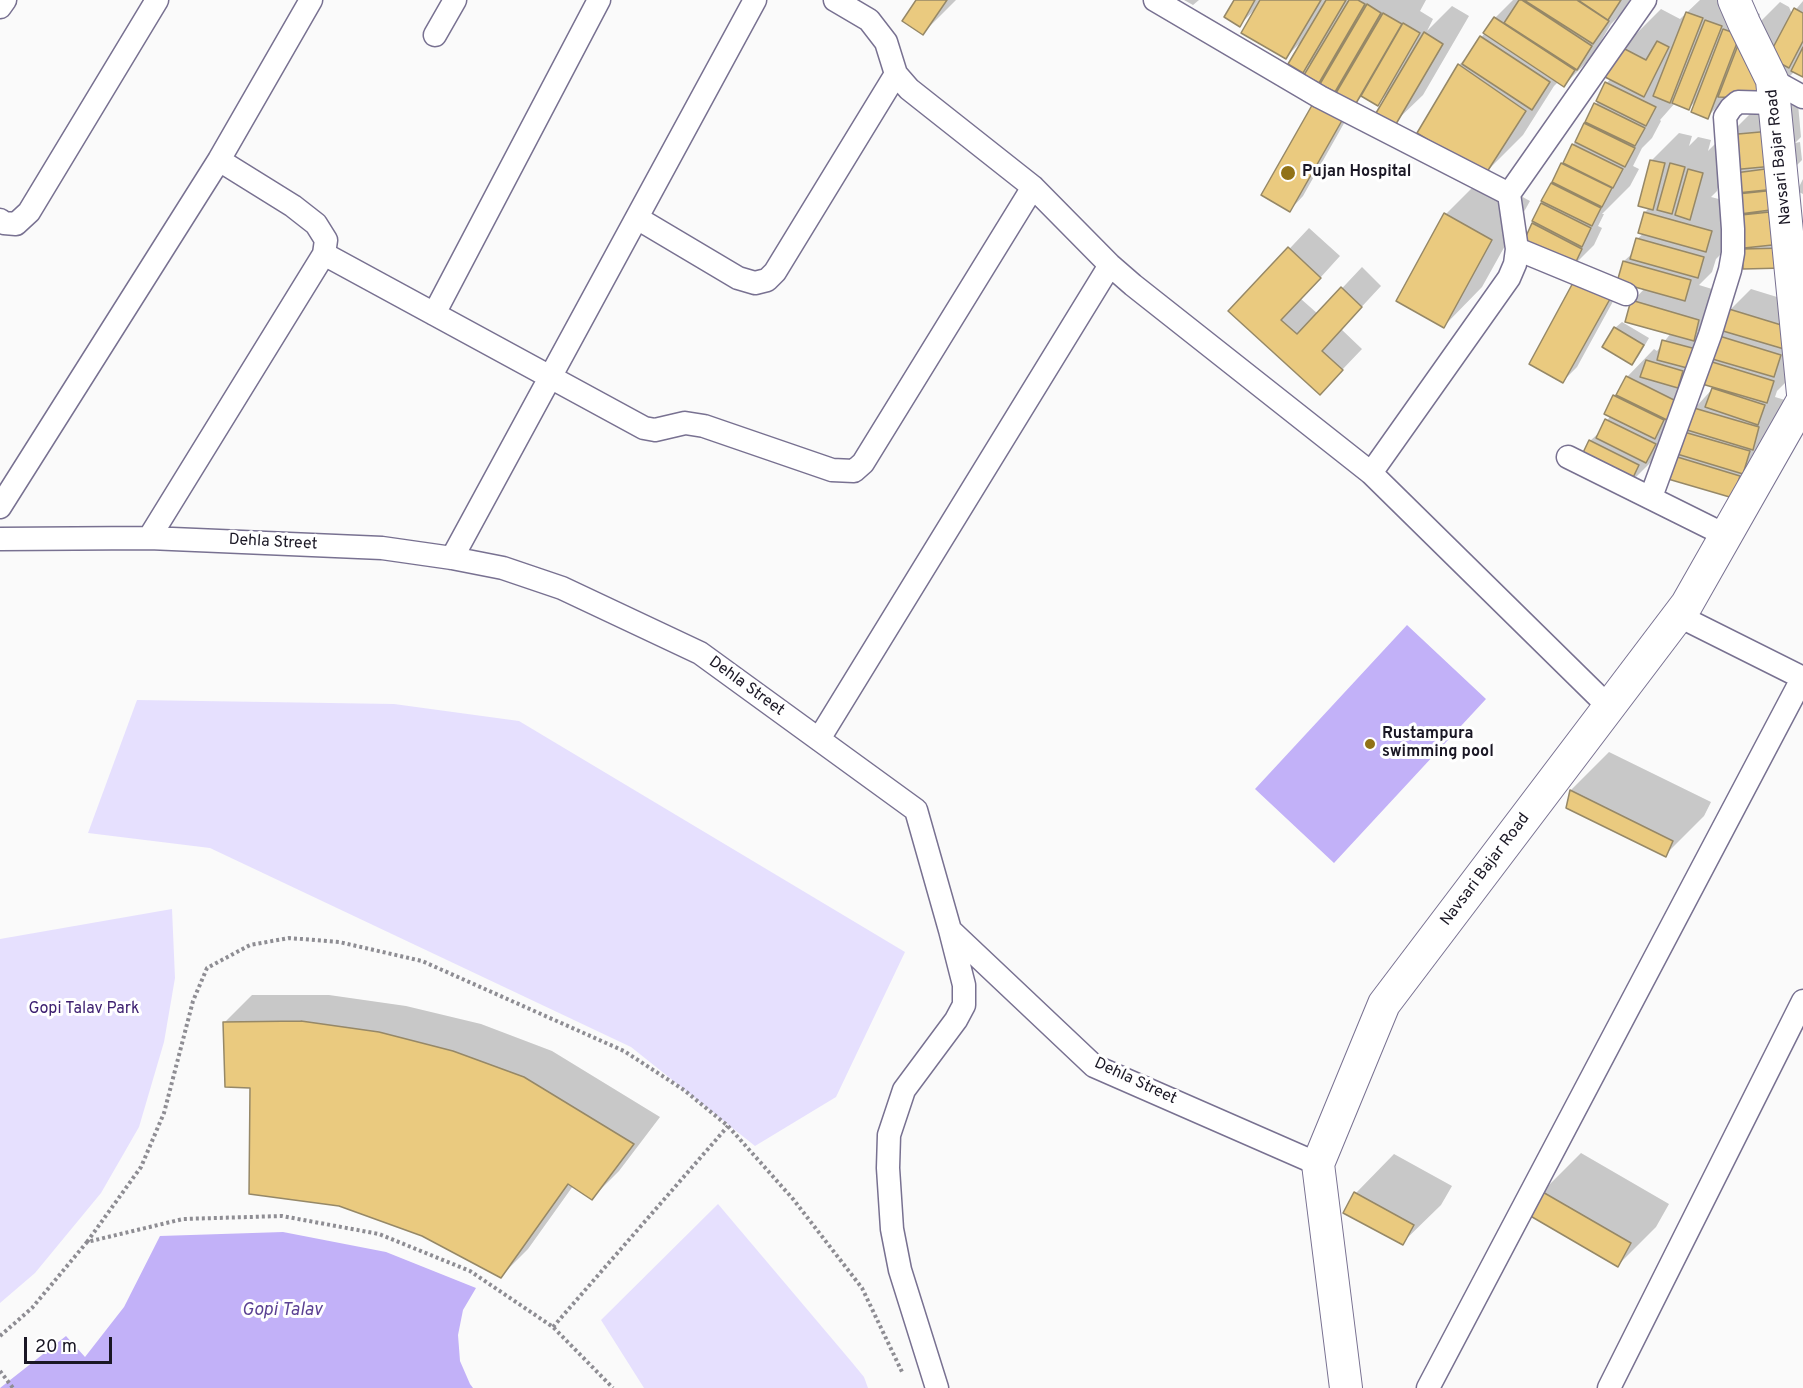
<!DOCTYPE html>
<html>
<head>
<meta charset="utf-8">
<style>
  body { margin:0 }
  #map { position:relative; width:1803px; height:1388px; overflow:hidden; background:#fafafa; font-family:Overpass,sans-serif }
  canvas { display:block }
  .scale { position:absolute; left:24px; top:1337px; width:88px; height:27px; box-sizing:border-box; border:3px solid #1a1724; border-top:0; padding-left:8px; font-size:18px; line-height:21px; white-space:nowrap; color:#1a1724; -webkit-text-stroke:4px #fff; paint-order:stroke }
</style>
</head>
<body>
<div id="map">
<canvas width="1803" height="1388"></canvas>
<div class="scale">20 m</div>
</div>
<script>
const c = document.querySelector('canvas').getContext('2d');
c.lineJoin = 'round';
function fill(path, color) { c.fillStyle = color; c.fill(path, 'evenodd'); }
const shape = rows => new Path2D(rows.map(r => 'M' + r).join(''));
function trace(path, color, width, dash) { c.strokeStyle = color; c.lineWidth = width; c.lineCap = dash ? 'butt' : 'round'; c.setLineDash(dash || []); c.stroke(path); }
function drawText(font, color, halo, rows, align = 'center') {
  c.font = font + ' Overpass,sans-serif'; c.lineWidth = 6; c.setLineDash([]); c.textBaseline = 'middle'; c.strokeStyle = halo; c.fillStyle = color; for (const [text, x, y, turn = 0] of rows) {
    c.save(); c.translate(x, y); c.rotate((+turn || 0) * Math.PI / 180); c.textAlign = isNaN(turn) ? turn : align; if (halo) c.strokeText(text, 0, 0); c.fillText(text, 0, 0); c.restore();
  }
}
const green = shape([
  [137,700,394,704,519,721,905,952,836,1097,755,1146,631,1047,210,848,88,833],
  [172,909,175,978,164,1042,139,1127,101,1193,35,1273,0,1303,0,939],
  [718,1204,850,1360,864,1377,868,1388,644,1388,601,1320]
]);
const water = shape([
  [1407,625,1486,699,1334,863,1255,789],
  [283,1232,386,1252,476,1288,463,1310,458,1335,460,1361,470,1384,473,1388,0,1388,66,1336,85,1357,124,1307,160,1236]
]);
const shadow = shape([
  [918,0,956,0,923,33],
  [1184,0,1199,0,1193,5],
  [1235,0,1426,0,1420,11,1433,19,1427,31,1452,6,1469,16,1423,95,1395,122,1387,94,1378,104,1363,95,1356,102,1303,196,1290,210,1316,101,1330,87,1307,75,1315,58,1303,71,1303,40,1286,57,1254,10,1240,25],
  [1343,81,1338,92,1334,90],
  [1513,0,1630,0,1620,15,1611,24,1591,58,1564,85,1559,81,1554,86,1523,135,1485,173,1459,65,1470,54,1495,18],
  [1700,0,1722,0,1719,7,1726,0,1760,14,1755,27,1780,2,1789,7,1792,14,1803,1,1803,76,1795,71,1768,98,1728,96,1707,117,1697,100,1689,108,1675,103,1660,120,1661,121,1652,138,1642,148,1633,166,1639,169,1630,186,1602,214,1604,214,1598,226,1602,228,1594,245,1573,266,1533,224,1536,222,1542,204,1573,145,1588,121,1607,83,1611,78,1622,48,1661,9,1680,19],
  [1798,104,1801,137,1795,143,1800,142,1802,160,1792,170,1798,189,1803,179,1803,194,1795,190,1787,228,1803,228,1803,247,1783,267,1744,249,1745,248,1743,215,1746,212,1737,173,1743,167,1729,135,1756,108],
  [1679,133,1692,136,1689,146,1698,137,1711,140,1708,151,1716,143,1729,146,1717,191,1711,197,1738,204,1725,250,1716,259,1712,272,1699,285,1725,293,1720,312,1730,310,1751,289,1803,305,1794,374,1777,391,1775,397,1785,400,1732,496,1670,478,1686,432,1689,429,1695,408,1715,386,1711,357,1657,456,1630,483,1590,441,1602,430,1610,416,1614,396,1620,391,1627,377,1654,349,1657,351,1671,333,1633,301,1645,288,1624,261,1634,252,1637,239,1644,233,1645,212,1650,207,1652,160],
  [1484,176,1530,201,1482,287,1444,326,1446,214],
  [1309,228,1340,256,1301,299,1318,314,1362,267,1381,286,1341,329,1362,349,1320,393,1231,311],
  [1590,266,1622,285,1577,367,1563,381,1577,280],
  [1622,322,1649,338,1638,357,1632,363,1615,328],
  [1609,752,1711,802,1704,816,1665,855,1568,807,1571,790],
  [252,995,329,995,406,1006,481,1024,552,1051,660,1117,619,1171,592,1198,573,1186,528,1249,501,1276,252,1086,225,1022],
  [1581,1153,1669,1204,1656,1227,1618,1265,1543,1191],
  [1394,1154,1452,1186,1441,1205,1402,1243,1356,1193]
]);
const building = shape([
  [916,0,947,0,923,35,902,21,916,0],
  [1234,0,1255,0,1240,27,1224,17,1234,0],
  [1260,0,1321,0,1286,59,1241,33,1260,0],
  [1326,0,1346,0,1303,73,1288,64,1326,0],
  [1349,0,1358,0,1365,4,1319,83,1304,75,1349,0],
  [1519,0,1522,0,1592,46,1577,70,1504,23,1519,0],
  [1524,0,1577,0,1609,21,1593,44,1524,0],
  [1578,0,1621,0,1608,20,1578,0],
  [1367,4,1381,13,1335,92,1320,84,1367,4],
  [1794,8,1803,13,1803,41,1789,68,1768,57,1794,8],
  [1686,12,1703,18,1670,103,1653,96,1686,12],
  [1383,13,1402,24,1355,105,1336,93,1383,13],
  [1494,17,1575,70,1564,87,1483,33,1494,17],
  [1705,20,1722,26,1689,110,1672,103,1705,20],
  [1403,23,1420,33,1378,106,1361,96,1403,23],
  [1723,29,1740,35,1708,119,1691,112,1723,29],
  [1424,32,1443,44,1396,124,1376,113,1424,32],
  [1480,36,1550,82,1532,110,1462,64,1480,36],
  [1740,40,1769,99,1718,97,1740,40],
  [1657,41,1669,47,1644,97,1605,77,1621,47,1646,60,1657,41],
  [1803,47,1803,77,1791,71,1803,47],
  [1458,64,1526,111,1485,175,1417,133,1458,64],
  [1605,82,1656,107,1646,126,1596,101,1605,82],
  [1315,100,1344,117,1290,212,1261,195,1315,100],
  [1594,103,1645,128,1635,146,1585,122,1594,103],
  [1584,123,1635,148,1625,167,1575,142,1584,123],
  [1771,131,1774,166,1731,170,1727,135,1771,131],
  [1572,144,1623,169,1613,188,1563,163,1572,144],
  [1650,160,1665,163,1653,210,1638,206,1650,160],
  [1561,163,1612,188,1602,207,1552,182,1561,163],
  [1670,163,1685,167,1672,214,1657,210,1670,163],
  [1773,168,1776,189,1737,193,1735,173,1773,168],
  [1688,169,1703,173,1690,220,1675,215,1688,169],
  [1551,183,1601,208,1592,226,1541,201,1551,183],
  [1776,190,1778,209,1740,214,1737,194,1776,190],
  [1541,203,1591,228,1582,247,1532,221,1541,203],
  [1779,211,1782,244,1744,248,1741,215,1779,211],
  [1644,212,1712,231,1706,252,1638,233,1644,212],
  [1444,213,1492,240,1444,328,1396,301,1444,213],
  [1532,223,1582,249,1573,268,1523,243,1532,223],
  [1636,238,1704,257,1698,278,1630,259,1636,238],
  [1288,247,1321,278,1281,320,1297,334,1341,287,1362,307,1322,351,1343,370,1320,395,1228,311,1288,247],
  [1784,248,1784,268,1743,269,1742,249,1784,248],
  [1623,261,1691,280,1685,301,1617,282,1623,261],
  [1575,279,1610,299,1563,383,1529,364,1575,279],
  [1631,300,1699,320,1694,341,1625,322,1631,300],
  [1729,309,1791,328,1784,349,1723,331,1729,309],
  [1614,327,1644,345,1632,365,1602,347,1614,327],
  [1716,335,1781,355,1774,377,1709,358,1716,335],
  [1662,340,1696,349,1691,369,1657,360,1662,340],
  [1646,360,1683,371,1678,388,1640,377,1646,360],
  [1709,361,1774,381,1767,403,1702,384,1709,361],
  [1626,376,1676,401,1667,420,1616,395,1626,376],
  [1712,388,1765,405,1758,425,1705,407,1712,388],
  [1613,395,1664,420,1655,439,1604,414,1613,395],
  [1694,408,1759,427,1753,450,1687,430,1694,408],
  [1605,419,1656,444,1646,463,1596,438,1605,419],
  [1684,432,1750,451,1743,474,1677,454,1684,432],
  [1589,440,1639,465,1630,484,1580,459,1589,440],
  [1674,456,1740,476,1733,498,1668,479,1674,456],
  [1570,790,1673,841,1666,857,1566,808,1570,790],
  [301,1021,379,1032,453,1051,524,1077,634,1144,592,1200,568,1184,501,1278,422,1236,339,1206,249,1194,250,1088,225,1087,223,1022,301,1021],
  [1541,1191,1631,1243,1618,1267,1527,1214,1541,1191],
  [1354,1192,1414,1225,1403,1245,1343,1213,1354,1192]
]);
const path = shape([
  [87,1242,141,1167,164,1113,193,1001,207,968,250,945,289,938,339,942,422,961,624,1051,684,1090,728,1126,793,1199,862,1288,903,1374],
  [553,1327,728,1126],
  [0,1336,32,1308,87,1242,183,1219,282,1216,379,1234,470,1271,553,1327,613,1388],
  [0,1371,13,1388]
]);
const street = shape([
  [835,0,869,20,886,42,896,74,909,89,1033,187,1110,265,1133,285,1371,473,1610,708],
  [1155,0,1320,97,1509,194,1645,0],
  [0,7,5,0],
  [435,35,455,0],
  [1772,80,1803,97],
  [637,218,738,278,755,283,767,280,775,272,896,74],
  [0,220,4,223,16,224,29,212,157,0],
  [1517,249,1626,294],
  [324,254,644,428,655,430,685,423,704,426,832,470,854,471,863,463,1033,187],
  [434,314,599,0],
  [1568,457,1725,535],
  [1371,473,1509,278,1515,264,1517,249,1509,194],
  [1651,497,1710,335,1730,270,1733,253,1733,229,1725,117,1731,108,1738,102,1774,103],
  [0,507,219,160,311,0],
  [149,538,324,254,326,240,316,224,293,206,219,160],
  [0,539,149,538,382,548,452,558,503,568,562,588,700,653,916,810,950,930,1094,1066,1318,1164],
  [452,558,755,0],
  [1679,616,1803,678],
  [819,739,1110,265],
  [937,1388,900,1270,892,1229,888,1168,889,1135,904,1090,956,1020,964,1005,964,985,950,930],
  [1428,1388,1803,677],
  [1609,1388,1803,1001]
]);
const secondary = shape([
  [1734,0,1744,23,1772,80,1803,394],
  [1346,1388,1318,1164,1384,1004,1687,604,1803,400]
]);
const markers = [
  [1288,173,8,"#917217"],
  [1370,744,6,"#917217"]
];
const streetNames = [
  ["Navsari Bajar Road",1780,157,-96],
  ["Dehla Street",273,543,3],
  ["Dehla Street",746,687,36],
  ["Navsari Bajar Road",1486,870,-53],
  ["Dehla Street",1135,1082,25]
];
const poiNames = [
  ["Pujan Hospital",1302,173],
  ["Rustampura",1382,735],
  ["swimming pool",1382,753]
];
const parkNames = [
  ["Gopi Talav Park",84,1010]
];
const waterNames = [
  ["Gopi Talav",282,1311]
];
fill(green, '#e6e0fe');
fill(water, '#c2b1f8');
fill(shadow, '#0003');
fill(building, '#eaca7f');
trace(building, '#968867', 1.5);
trace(street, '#787191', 25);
trace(secondary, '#787191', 34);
trace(path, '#8e8d93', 4, [3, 3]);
trace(street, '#fff', 22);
trace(secondary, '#fff', 32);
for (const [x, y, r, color] of markers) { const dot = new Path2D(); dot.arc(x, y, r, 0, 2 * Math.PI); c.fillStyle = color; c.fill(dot); trace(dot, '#fff', 2); }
drawText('16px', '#1a1724', '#fff', streetNames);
drawText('bold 16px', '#1a1724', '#fff', poiNames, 'left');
drawText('16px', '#3d2070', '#fff', parkNames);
drawText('italic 18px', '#5b4193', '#fff', waterNames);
</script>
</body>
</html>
